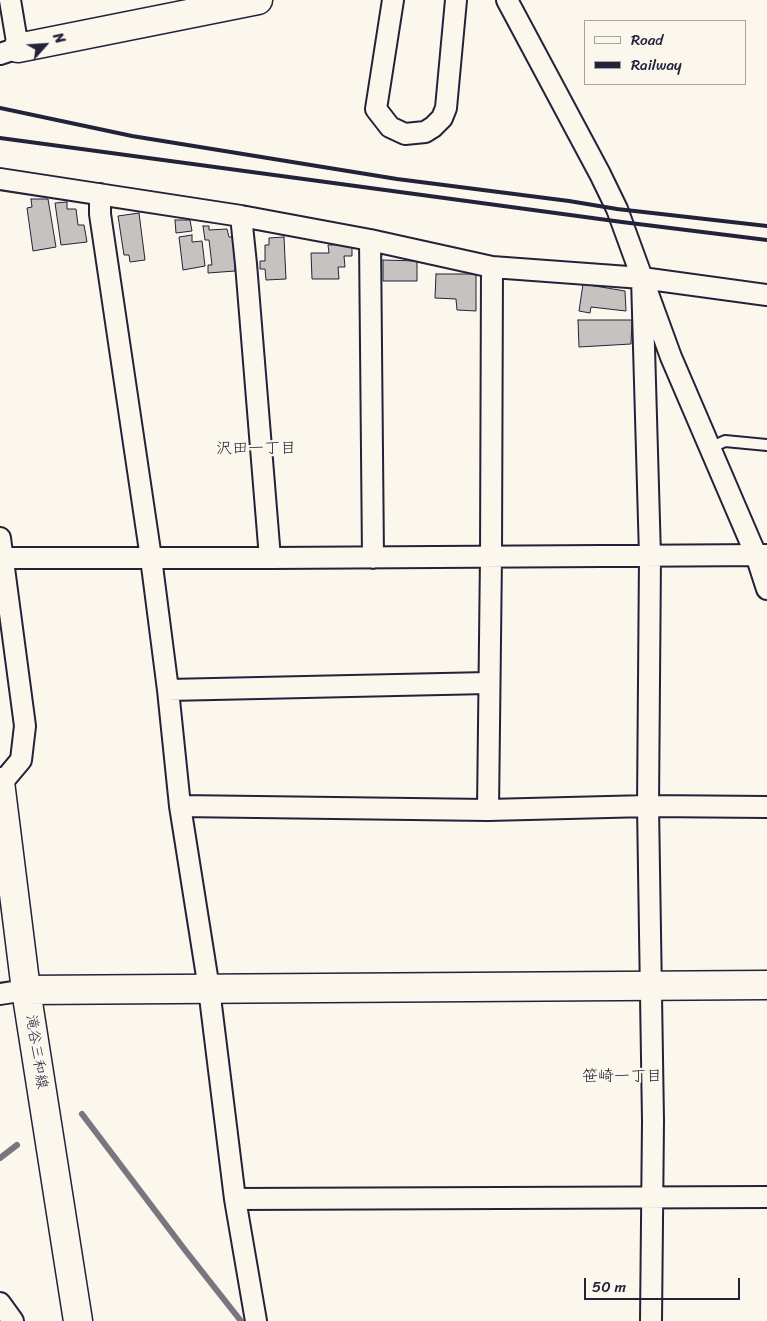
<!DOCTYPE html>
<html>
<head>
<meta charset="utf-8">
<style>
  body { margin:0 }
  #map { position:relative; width:767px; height:1321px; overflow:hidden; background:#fbf7ec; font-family:Sriracha,sans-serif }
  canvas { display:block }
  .legend { position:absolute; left:584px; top:20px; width:162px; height:65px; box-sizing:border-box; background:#fbf7ec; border:1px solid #a4a2a5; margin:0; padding:6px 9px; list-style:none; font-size:15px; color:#22223b }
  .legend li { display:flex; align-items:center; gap:10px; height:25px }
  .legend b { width:25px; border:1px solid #a4a2a5 }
  .north { position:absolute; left:20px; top:20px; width:50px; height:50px; -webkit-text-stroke:4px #fbf7ec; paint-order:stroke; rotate:64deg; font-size:14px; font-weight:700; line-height:20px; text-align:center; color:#22223b }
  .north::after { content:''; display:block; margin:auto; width:18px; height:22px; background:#22223b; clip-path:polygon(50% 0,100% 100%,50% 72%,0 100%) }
  .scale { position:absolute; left:584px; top:1278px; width:156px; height:22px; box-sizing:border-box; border:2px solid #22223b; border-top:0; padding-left:6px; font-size:15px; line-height:18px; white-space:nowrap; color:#22223b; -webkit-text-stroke:4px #fbf7ec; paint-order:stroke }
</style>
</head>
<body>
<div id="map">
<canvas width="767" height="1321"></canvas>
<ul class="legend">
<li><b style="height:6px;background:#fbf7ec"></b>Road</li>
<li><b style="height:6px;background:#22223b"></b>Railway</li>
</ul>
<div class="north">N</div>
<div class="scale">50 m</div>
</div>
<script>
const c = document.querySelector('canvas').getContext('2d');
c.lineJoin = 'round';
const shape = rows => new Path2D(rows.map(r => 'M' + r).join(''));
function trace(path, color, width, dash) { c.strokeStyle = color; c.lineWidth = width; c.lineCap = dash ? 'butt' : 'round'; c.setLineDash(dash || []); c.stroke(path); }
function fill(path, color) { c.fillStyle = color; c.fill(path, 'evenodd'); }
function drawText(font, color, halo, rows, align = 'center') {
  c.font = font + ' Sriracha,"Klee One",sans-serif'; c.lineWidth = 4.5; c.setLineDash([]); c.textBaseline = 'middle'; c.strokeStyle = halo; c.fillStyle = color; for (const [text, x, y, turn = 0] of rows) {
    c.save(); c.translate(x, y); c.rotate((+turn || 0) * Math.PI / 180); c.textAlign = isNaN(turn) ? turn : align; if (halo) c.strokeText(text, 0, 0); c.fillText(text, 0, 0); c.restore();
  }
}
const stream = shape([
  [82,1114,185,1250,241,1321],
  [0,1158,17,1145]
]);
const building = shape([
  [31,199,48,199,56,247,33,251,27,208,32,207,31,199],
  [67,202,67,209,76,209,78,225,84,225,87,242,61,245,55,203,67,202],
  [139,213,145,260,130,262,129,255,124,255,118,216,139,213],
  [175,220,190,220,192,231,176,233,175,220],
  [203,226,209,226,209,230,227,229,229,237,233,237,235,271,208,273,208,265,212,265,209,240,205,240,203,226],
  [192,235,192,242,202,241,205,266,183,270,179,237,192,235],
  [284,237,286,279,266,280,265,269,260,269,260,261,265,261,265,245,269,245,269,238,284,237],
  [352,244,352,256,344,256,345,267,338,267,339,279,312,279,311,253,329,253,328,245,352,244],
  [383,260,417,261,417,281,383,281,383,260],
  [436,274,476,274,476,311,457,310,456,299,435,298,436,274],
  [583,284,625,291,626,311,591,307,590,313,579,311,583,284],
  [578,320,632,320,631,344,579,347,578,320]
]);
const lane = shape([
  [710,448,725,441,767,445]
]);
const street = shape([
  [393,0,376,109,390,127,405,134,425,132,433,127,442,118,446,108,456,0],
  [507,0,600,174,617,209,671,357,756,555,767,589],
  [0,54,18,48,10,0],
  [0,179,241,216,370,240,492,267,642,278,767,295],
  [100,194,100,214,151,558,168,690,180,806,209,989,235,1199,256,1321],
  [241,216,246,264,270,558],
  [370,240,373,558],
  [642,278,650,556,648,806,653,1121,651,1321],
  [0,538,25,726,21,760,0,785],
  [3,558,270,558,767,555],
  [168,690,488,683],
  [180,806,488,810,648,806,767,807],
  [488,810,491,556,492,267],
  [0,994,26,990],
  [235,1199,767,1197],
  [0,1303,13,1321]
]);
const secondary = shape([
  [18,48,258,0],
  [0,782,26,990,78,1321],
  [26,990,767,985]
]);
const rail = shape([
  [0,108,132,136,397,179,569,201,617,209,767,226],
  [0,138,622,222,767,240]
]);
const streetNames = [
  ["滝谷三和線",36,1052,81]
];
const neighbourhoodNames = [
  ["沢田一丁目",256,449],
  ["笹崎一丁目",622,1077]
];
trace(stream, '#787681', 6);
fill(building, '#c6c2c0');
trace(building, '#22223b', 1);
trace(lane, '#22223b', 14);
trace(street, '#22223b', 24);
trace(secondary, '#22223b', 31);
trace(lane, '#fbf7ec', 10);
trace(street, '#fbf7ec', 20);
trace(secondary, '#fbf7ec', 28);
trace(rail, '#22223b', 4);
drawText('15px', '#22223b', '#fbf7ec', streetNames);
drawText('16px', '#22223b', '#fbf7ec', neighbourhoodNames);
</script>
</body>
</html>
